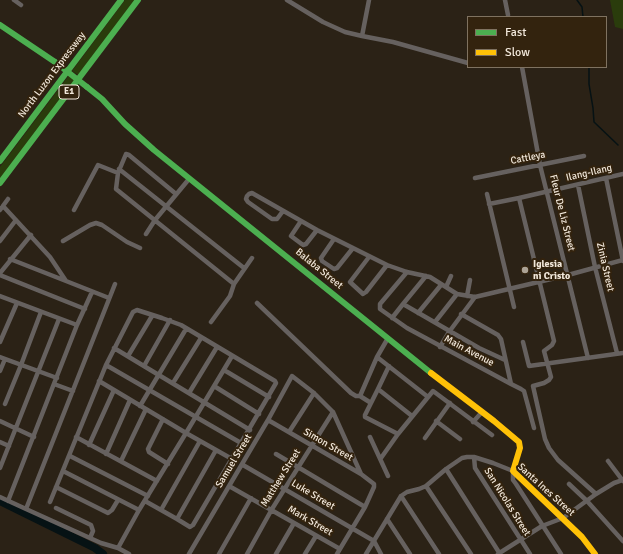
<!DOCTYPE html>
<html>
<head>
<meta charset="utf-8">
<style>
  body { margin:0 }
  #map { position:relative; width:623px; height:554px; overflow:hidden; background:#2b2216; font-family:Signika,sans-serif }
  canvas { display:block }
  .legend { position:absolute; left:467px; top:16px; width:140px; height:52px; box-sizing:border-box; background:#33230e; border:1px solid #7f7260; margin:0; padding:5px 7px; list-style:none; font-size:12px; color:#f2e8db }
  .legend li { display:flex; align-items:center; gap:8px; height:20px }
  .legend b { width:20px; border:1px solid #7f7260 }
</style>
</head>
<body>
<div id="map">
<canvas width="623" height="554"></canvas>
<ul class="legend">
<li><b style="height:5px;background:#4caf50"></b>Fast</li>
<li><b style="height:5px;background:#ffc107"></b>Slow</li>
</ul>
</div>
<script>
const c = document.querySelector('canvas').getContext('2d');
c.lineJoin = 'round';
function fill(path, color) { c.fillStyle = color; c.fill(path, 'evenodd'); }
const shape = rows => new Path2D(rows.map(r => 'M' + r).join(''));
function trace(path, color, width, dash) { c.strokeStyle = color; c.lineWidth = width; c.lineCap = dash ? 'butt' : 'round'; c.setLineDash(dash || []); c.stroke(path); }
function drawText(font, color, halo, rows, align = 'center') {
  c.font = font + ' Signika,sans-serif'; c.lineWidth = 4; c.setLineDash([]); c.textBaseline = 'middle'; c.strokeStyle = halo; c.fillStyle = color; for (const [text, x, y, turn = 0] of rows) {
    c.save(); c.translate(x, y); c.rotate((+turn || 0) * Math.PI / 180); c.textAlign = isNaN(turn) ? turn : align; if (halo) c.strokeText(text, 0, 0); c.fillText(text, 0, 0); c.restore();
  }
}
const green = shape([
  [125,0,136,0,80,76,72,71],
  [610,0,623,0,623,29,615,27],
  [70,74,77,79,0,181,0,167]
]);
const stream = shape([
  [577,0,582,7,583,17],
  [589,67,589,84,593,108,594,122,618,145]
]);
const river = shape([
  [0,501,95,548,103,554]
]);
const street = shape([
  [14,0,21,5],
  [287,0,323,22,345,32,362,36],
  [369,0,362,36,393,42,468,63],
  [505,0,508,15],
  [522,67,540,165,588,358],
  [119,169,244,268],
  [475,178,584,156],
  [606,178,623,261],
  [578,185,595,267,617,353],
  [176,194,129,155,126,154,118,173,116,189,234,284],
  [487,194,514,307],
  [519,198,554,341,552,345,544,351,551,377,549,380,544,383,533,386,545,439,549,448,558,460,596,494],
  [489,204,519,198,623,174],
  [3,206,50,257,66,281,109,298],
  [0,210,8,199],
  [74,210,98,165,118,173],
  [283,211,277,219,272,219,248,202,246,199,247,196,249,194,252,193,317,230,387,265,366,292,363,294,350,282,369,257],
  [301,221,291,236,303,245,306,244,317,230],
  [146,234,155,220,189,179],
  [334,239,321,258,322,261,334,269,337,268,353,248],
  [0,241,16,220],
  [63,241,90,225,96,223,102,225,127,242,140,248],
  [10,259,66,281],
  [387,265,407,272,430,277,457,294,475,297,568,275,623,260],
  [407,272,380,304,380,309,407,328,511,384,501,339,498,335,461,314],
  [0,273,31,235],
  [0,275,85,309],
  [446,287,451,276],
  [0,296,77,325],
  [467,296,470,280],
  [257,303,351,393,356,396,360,396,377,357,388,338],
  [403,304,426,276],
  [418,313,441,285],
  [392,318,403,304,479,348,505,360],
  [211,322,230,296,234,284,252,258],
  [435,322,457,294],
  [0,342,17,303],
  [523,342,529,366,623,353],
  [440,347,449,332,475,297],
  [114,348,250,430],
  [128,356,152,316],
  [0,357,57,378],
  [377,357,428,397],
  [106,365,241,443],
  [144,366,170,320],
  [224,370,269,397],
  [0,371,5,359],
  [99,381,186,433,232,356],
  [173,383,201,338],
  [54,384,73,391],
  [511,384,521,389,524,391,534,428],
  [214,386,259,414],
  [378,389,389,366],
  [189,393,217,347],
  [360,396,371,403,378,389,412,416],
  [371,403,365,415,365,417,398,434],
  [5,404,21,365,41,312],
  [140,406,186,329],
  [163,419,148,449,149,452,168,464],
  [268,420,361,474,374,484,374,487,365,507,337,554],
  [0,421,34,437],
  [436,421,460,439],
  [473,422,482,412],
  [289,432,314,393],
  [76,437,157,481],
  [370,437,388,476],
  [425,438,450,403],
  [0,442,9,446],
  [89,445,114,390],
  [106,454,130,400],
  [276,454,365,507],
  [70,456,148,496],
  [474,457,475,468,530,554],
  [381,458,398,434,433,391,492,435],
  [121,461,146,409],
  [608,461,623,481],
  [243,465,374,541,381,554],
  [0,468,59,319],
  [446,469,500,554],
  [63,471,139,510],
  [569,484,587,501,623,541],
  [229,486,340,549],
  [426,486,471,554],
  [56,487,108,513,112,510,118,500],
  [401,496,439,554],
  [0,497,26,509,115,284],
  [8,501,77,325,92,292],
  [145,501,177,519,216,450],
  [50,502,106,365,133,312,137,310,162,318,181,325,275,381,276,383,193,525,190,527,177,519],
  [56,508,91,525,93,531,90,538],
  [26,509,101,543,118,548,139,510,186,433,232,459],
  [161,510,200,441],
  [387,519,410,554],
  [118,548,129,554],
  [189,554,268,420,292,376,314,393,333,412,361,474],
  [219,554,251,498],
  [247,554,272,509,333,412],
  [276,554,294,523],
  [305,554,316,536],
  [366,554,401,496,407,492,419,489,426,486,446,469,462,458,467,457,474,457,493,463,513,471,513,480,516,484,561,554],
  [498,554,542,526,563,518,596,494,614,483,623,480]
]);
const fast = shape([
  [0,25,55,62],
  [87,87,102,99,125,124,154,150,431,373],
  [0,161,121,0],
  [0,183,138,0]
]);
const slow = shape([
  [431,373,494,421,519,442,520,448,513,471,582,537,595,554]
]);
const fastBridge = shape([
  [55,62,87,87]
]);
const markers = [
  [525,270,4,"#aca396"]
];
const shields = [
  [69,92,20]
];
const shieldNames = [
  ["E1",69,92]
];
const streetNames = [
  ["North Luzon Expressway",52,75,-53],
  ["Cattleya",528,158,-11],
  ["Ilang-Ilang",589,173,-13],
  ["Fleur De Liz Street",562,213,76],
  ["Zinia Street",605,267,77],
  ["Balaba Street",319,269,39],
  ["Main Avenue",469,351,28],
  ["Simon Street",328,445,30],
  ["Samuel Street",234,461,-59],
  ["Matthew Street",281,478,-58],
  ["Santa Ines Street",546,490,42],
  ["Luke Street",313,495,31],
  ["San Nicolas Street",507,502,58],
  ["Mark Street",310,521,30]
];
const poiNames = [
  ["Iglesia",533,264],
  ["ni Cristo",533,276]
];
fill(green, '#2a3c0c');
trace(stream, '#061214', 1.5);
trace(river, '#061214', 8);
trace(street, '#66615f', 4.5);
trace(fast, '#4caf50', 6);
trace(slow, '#ffc107', 6);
trace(fastBridge, '#4caf50', 6);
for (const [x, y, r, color] of markers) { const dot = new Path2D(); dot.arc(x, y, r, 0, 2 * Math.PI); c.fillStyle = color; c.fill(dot); trace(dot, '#33230e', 1.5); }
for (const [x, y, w] of shields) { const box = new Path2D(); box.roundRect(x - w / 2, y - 7, w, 14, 3); c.fillStyle = '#33230e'; c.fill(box); trace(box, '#f2e8db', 1); }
drawText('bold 9px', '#f2e8db', null, shieldNames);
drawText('10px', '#f2e8db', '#33230e', streetNames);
drawText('bold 10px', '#f2e8db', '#33230e', poiNames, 'left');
</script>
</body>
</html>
